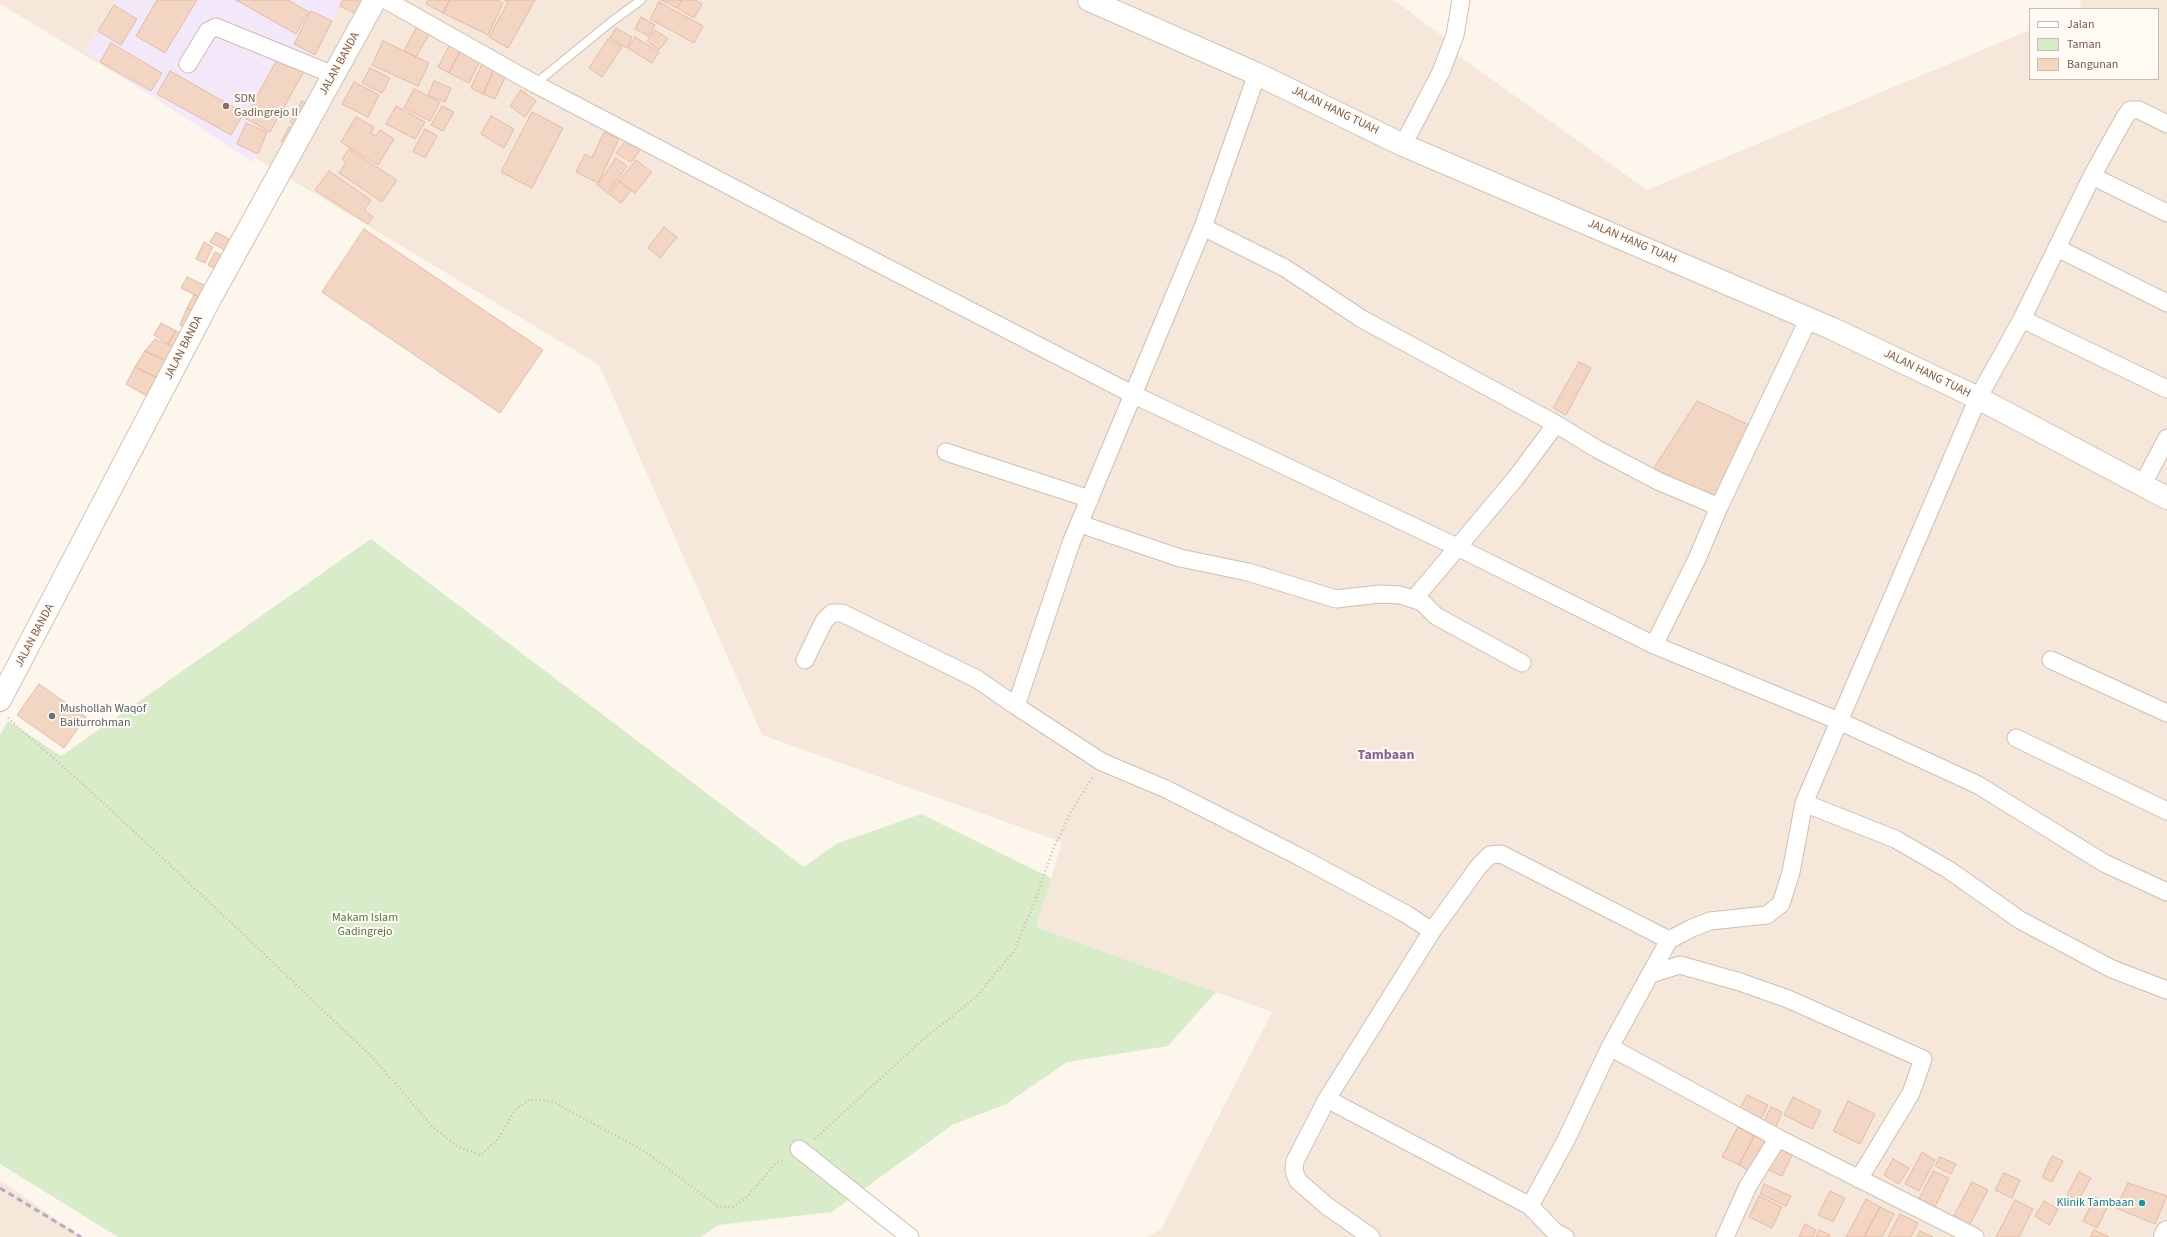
<!DOCTYPE html>
<html>
<head>
<meta charset="utf-8">
<style>
  body { margin:0 }
  #map { position:relative; width:2167px; height:1237px; overflow:hidden; background:#fdf6ec; font-family:"Source Sans 3",sans-serif }
  canvas { display:block }
  .legend { position:absolute; left:2029px; top:8px; width:130px; height:72px; box-sizing:border-box; background:#fffaf3; border:1px solid #cabbb1; margin:0; padding:5px 7px; list-style:none; font-size:12px; color:#7a5c4d }
  .legend li { display:flex; align-items:center; gap:8px; height:20px }
  .legend b { width:20px; border:1px solid #cabbb1 }
</style>
</head>
<body>
<div id="map">
<canvas width="2167" height="1237"></canvas>
<ul class="legend">
<li><b style="height:5px;background:#fff"></b>Jalan</li>
<li><b style="height:11px;background:#d8ecc9"></b>Taman</li>
<li><b style="height:11px;background:#f3d5c3"></b>Bangunan</li>
</ul>
</div>
<script>
const c = document.querySelector('canvas').getContext('2d');
c.lineJoin = 'round';
function fill(path, color) { c.fillStyle = color; c.fill(path, 'evenodd'); }
const shape = rows => new Path2D(rows.map(r => 'M' + r).join(''));
function trace(path, color, width, dash) { c.strokeStyle = color; c.lineWidth = width; c.lineCap = dash ? 'butt' : 'round'; c.setLineDash(dash || []); c.stroke(path); }
function drawText(font, color, halo, rows, align = 'center') {
  c.font = font + ' "Source Sans 3",sans-serif'; c.lineWidth = 4; c.setLineDash([]); c.textBaseline = 'middle'; c.strokeStyle = halo; c.fillStyle = color; for (const [text, x, y, turn = 0] of rows) {
    c.save(); c.translate(x, y); c.rotate((+turn || 0) * Math.PI / 180); c.textAlign = isNaN(turn) ? turn : align; if (halo) c.strokeText(text, 0, 0); c.fillText(text, 0, 0); c.restore();
  }
}
const residential = shape([
  [0,0,1394,0,1445,38,1459,56,1647,190,2030,30,2030,79,2158,79,2158,9,2081,9,2080,0,2167,0,2167,1237,1147,1237,1161,1229,1272,1012,1036,927,1062,842,762,735,599,365,0,4],
  [0,1180,82,1237,0,1237]
]);
const education = shape([
  [117,0,340,0,335,19,252,162,84,51]
]);
const green = shape([
  [371,539,804,867,836,844,921,814,1051,878,1036,927,1216,992,1168,1046,1067,1062,1006,1104,952,1125,832,1212,718,1225,701,1237,118,1237,0,1164,0,735,8,721,61,756]
]);
const building = shape([
  [157,0,197,0,165,53,136,36,157,0],
  [236,0,288,0,309,12,296,34,236,0],
  [343,0,357,0,369,6,363,17,340,6,343,0],
  [428,0,450,0,443,13,426,4,428,0],
  [450,0,497,0,503,3,488,35,443,13,450,0],
  [504,0,535,0,508,48,489,37,508,2,504,0],
  [661,0,682,0,677,8,661,0],
  [682,0,695,0,702,4,694,18,677,8,682,0],
  [659,2,703,26,694,43,650,19,659,2],
  [114,5,137,19,121,45,98,31,114,5],
  [311,11,332,21,315,55,294,44,311,11],
  [641,17,655,25,649,36,635,29,641,17],
  [418,24,431,31,416,57,404,51,418,24],
  [616,28,632,37,627,48,610,38,616,28],
  [655,30,668,39,659,50,647,41,655,30],
  [635,37,659,52,652,63,628,48,635,37],
  [608,39,622,47,602,77,589,68,608,39],
  [383,41,429,63,418,86,372,65,383,41],
  [451,42,462,47,449,73,438,67,451,42],
  [111,43,162,73,151,91,100,62,111,43],
  [462,47,482,57,469,83,449,73,462,47],
  [280,54,306,68,270,132,245,118,280,54],
  [483,62,495,67,483,94,471,88,483,62],
  [495,67,507,73,495,99,483,94,495,67],
  [370,68,390,78,382,93,362,83,370,68],
  [170,71,244,113,231,135,157,94,170,71],
  [434,81,451,88,445,102,428,95,434,81],
  [354,82,379,95,368,117,342,104,354,82],
  [414,89,440,102,430,121,404,108,414,89],
  [521,90,536,101,525,117,510,106,521,90],
  [302,101,314,108,299,127,290,122,302,101],
  [396,106,425,122,415,139,386,124,396,106],
  [442,106,454,112,443,131,431,125,442,106],
  [532,112,563,128,532,188,501,172,532,112],
  [491,116,514,129,504,148,481,134,491,116],
  [356,117,374,127,371,133,376,136,380,130,394,139,378,165,341,142,356,117],
  [246,123,267,132,258,154,237,144,246,123],
  [289,127,297,131,289,146,281,142,289,127],
  [425,129,437,136,425,158,413,151,425,129],
  [604,132,619,139,598,183,576,172,585,154,592,158,604,132],
  [630,135,645,144,631,162,616,153,630,135],
  [349,149,397,180,382,202,339,173,346,162,342,159,349,149],
  [616,158,627,166,608,193,597,185,616,158],
  [636,160,652,172,635,193,619,181,636,160],
  [329,171,371,200,364,210,373,217,368,224,315,190,329,171],
  [619,181,631,190,621,203,609,194,619,181],
  [664,227,677,237,660,258,648,248,664,227],
  [364,229,543,350,500,413,322,292,364,229],
  [216,232,235,242,230,253,210,242,216,232],
  [204,242,213,247,205,263,196,259,204,242],
  [215,252,228,258,221,272,208,265,215,252],
  [187,277,212,289,207,301,181,288,187,277],
  [194,295,207,301,200,314,187,308,194,295],
  [187,308,200,314,192,331,180,325,187,308],
  [161,323,176,331,168,344,154,335,161,323],
  [176,331,187,337,180,350,168,344,176,331],
  [155,339,179,350,172,364,145,351,155,339],
  [145,351,172,364,164,381,135,367,145,351],
  [1579,362,1591,368,1566,415,1553,408,1579,362],
  [135,367,164,381,154,400,126,384,135,367],
  [1697,401,1751,426,1718,501,1652,471,1697,401],
  [39,684,86,717,64,748,17,715,39,684],
  [1747,1095,1768,1105,1761,1119,1740,1109,1747,1095],
  [1793,1097,1821,1111,1812,1129,1784,1115,1793,1097],
  [1848,1101,1875,1114,1860,1144,1833,1131,1848,1101],
  [1771,1107,1782,1112,1774,1131,1762,1125,1771,1107],
  [1738,1127,1754,1136,1739,1165,1722,1157,1738,1127],
  [1754,1136,1769,1143,1753,1173,1739,1165,1754,1136],
  [1779,1149,1792,1155,1782,1176,1769,1170,1779,1149],
  [1922,1152,1935,1160,1919,1191,1905,1184,1922,1152],
  [2052,1156,2063,1161,2052,1182,2042,1177,2052,1156],
  [1940,1157,1956,1164,1951,1174,1935,1166,1940,1157],
  [1893,1159,1909,1168,1899,1184,1884,1175,1893,1159],
  [1933,1171,1949,1178,1935,1207,1919,1199,1933,1171],
  [2079,1172,2091,1178,2078,1201,2067,1195,2079,1172],
  [2004,1173,2020,1180,2012,1198,1995,1190,2004,1173],
  [1972,1182,1988,1190,1969,1226,1953,1217,1972,1182],
  [2128,1183,2167,1196,2155,1224,2116,1208,2128,1183],
  [1764,1184,1791,1196,1786,1206,1760,1194,1764,1184],
  [1830,1191,1845,1198,1833,1222,1818,1215,1830,1191],
  [1759,1196,1782,1207,1772,1228,1749,1217,1759,1196],
  [2095,1197,2109,1204,2097,1228,2083,1221,2095,1197],
  [1866,1199,1880,1207,1864,1237,1846,1237,1866,1199],
  [2015,1200,2033,1209,2019,1237,1996,1237,2015,1200],
  [2044,1201,2058,1209,2049,1225,2035,1216,2044,1201],
  [1880,1207,1894,1214,1882,1237,1864,1237,1880,1207],
  [1900,1214,1918,1223,1911,1237,1888,1237,1900,1214],
  [1805,1224,1816,1230,1813,1237,1799,1237,1805,1224],
  [1819,1230,1830,1235,1829,1237,1816,1237,1819,1230],
  [2094,1230,2109,1237,2090,1237,2094,1230],
  [1920,1231,1933,1237,1917,1237,1920,1231]
]);
const path = shape([
  [8,718,95,795,220,912,373,1058,433,1127,458,1147,481,1155,498,1139,515,1110,530,1099,554,1102,647,1153,717,1206,733,1207,747,1197,776,1163,784,1159],
  [815,1139,920,1042,977,996,1014,951,1035,901,1054,847,1072,810,1092,778]
]);
const lane = shape([
  [535,84,611,22,641,0]
]);
const street = shape([
  [386,0,535,84,808,227,1132,394,1457,547,1654,645,1839,721,1978,785,2104,863,2167,892],
  [188,64,208,31,216,27,334,75],
  [1257,74,1203,227,1071,543,1016,706,1102,762,1166,789,1298,856,1406,914,1432,931],
  [1403,145,1441,72,1455,35,1461,0],
  [2092,176,2167,213],
  [1203,227,1285,268,1362,319,1556,424,1597,449,1658,481,1719,507,1809,318],
  [2057,248,2167,303],
  [2022,319,2167,389],
  [946,452,1090,499],
  [2143,484,2167,438],
  [1080,524,1180,558,1248,572,1336,599,1380,594,1400,595,1422,602,1436,616,1522,663],
  [1414,599,1515,479,1556,424],
  [1654,645,1697,559,1719,507],
  [805,660,824,621,832,613,842,613,977,679,1016,706],
  [2051,660,2167,713],
  [2016,738,2167,811],
  [1804,803,1895,839,1949,870,2020,920,2112,969,2167,990],
  [1651,974,1680,965,1740,982,1788,999,1923,1059,1911,1093,1859,1179],
  [1610,1047,1669,940,1692,928,1710,921,1767,915,1781,904,1791,872,1804,803,1978,398,2022,319,2092,176,2125,117,2130,110,2139,110,2167,124],
  [1327,1099,1530,1206,1566,1140,1610,1047,1778,1138,1975,1237],
  [799,1149,910,1237],
  [1530,1206,1555,1232,1565,1237],
  [1371,1237,1327,1206,1298,1181,1294,1171,1295,1161,1327,1099,1432,931,1479,866,1490,855,1501,854,1669,940],
  [1725,1237,1748,1186,1778,1138]
]);
const secondary = shape([
  [1089,0,1257,74,1403,145,1833,329,1978,398,2167,498],
  [0,700,210,299,375,0],
  [2165,1237,2167,1232]
]);
const rail = shape([
  [0,1188,81,1237]
]);
const markers = [
  [226,106,4,"#8d6e63"],
  [52,716,4,"#6b7280"],
  [2142,1203,4,"#0f9aa8"]
];
const streetNames = [
  ["JALAN BANDA",340,64,-61],
  ["JALAN HANG TUAH",1335,111,26],
  ["JALAN HANG TUAH",1632,242,23],
  ["JALAN BANDA",184,348,-63],
  ["JALAN HANG TUAH",1927,374,26],
  ["JALAN BANDA",35,636,-62]
];
const educationNames = [
  ["SDN",234,99],
  ["Gadingrejo II",234,113]
];
const worshipNames = [
  ["Mushollah Waqof",60,709],
  ["Baiturrohman",60,723]
];
const parkNames = [
  ["Makam Islam",365,918],
  ["Gadingrejo",365,932]
];
const cultureNames = [
  ["Klinik Tambaan",2134,1203]
];
const quarterNames = [
  ["Tambaan",1386,756]
];
fill(residential, '#f5e8da');
fill(education, '#f3e8fa');
fill(green, '#d8ecc9');
fill(building, '#f3d5c3');
trace(building, '#e6bba3', 1);
trace(lane, '#d1beb0', 10);
trace(street, '#d1beb0', 19);
trace(secondary, '#d6c0b0', 24);
trace(path, '#d9b8a5', 2.5, [1, 3]);
trace(lane, '#fff', 8);
trace(street, '#fff', 17);
trace(secondary, '#fff', 22);
trace(rail, '#b9a8c9', 3, [6, 4]);
for (const [x, y, r, color] of markers) { const dot = new Path2D(); dot.arc(x, y, r, 0, 2 * Math.PI); c.fillStyle = color; c.fill(dot); trace(dot, '#fffaf3', 1.5); }
drawText('12px', '#7a5c4d', '#fffaf3', streetNames);
drawText('12px', '#785e54', '#fffaf3', educationNames, 'left');
drawText('12px', '#5b616d', '#fffaf3', worshipNames, 'left');
drawText('12px', '#537a41', '#fffaf3', parkNames);
drawText('12px', '#0d838f', '#fffaf3', cultureNames, 'right');
drawText('bold 14px', '#846695', '#fffaf3', quarterNames);
</script>
</body>
</html>
